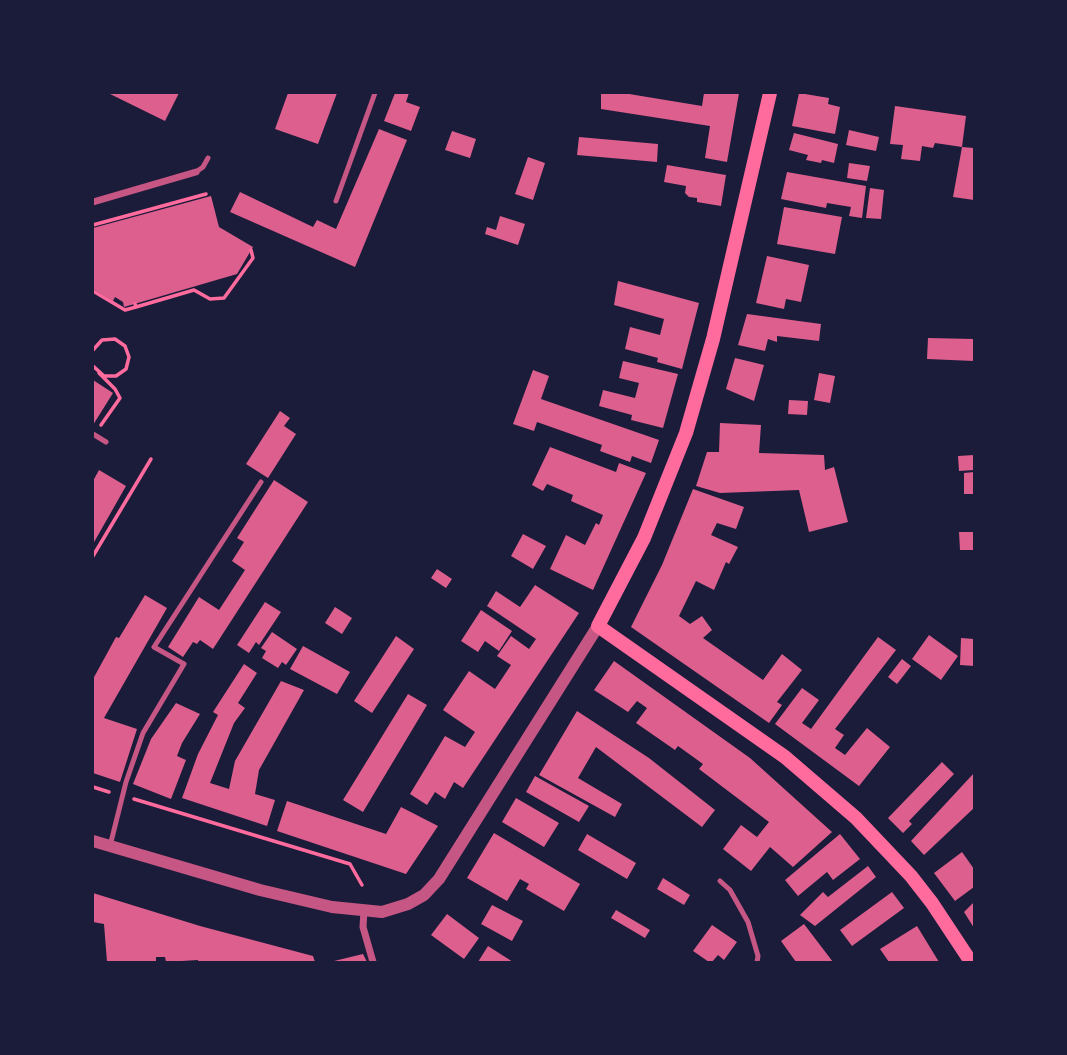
<!DOCTYPE html>
<html>
<head>
<meta charset="utf-8">
<style>
  body { margin:0 }
  #map { position:relative; width:1067px; height:1055px; overflow:hidden; background:#1b1b3a; font-family:"Golos Text",sans-serif }
  canvas { display:block }
  .frame { position:absolute; inset:0; border:94px solid #1b1b3a; pointer-events:none }
</style>
</head>
<body>
<div id="map">
<canvas width="1067" height="1055"></canvas>
<div class="frame"></div>
</div>
<script>
const c = document.querySelector('canvas').getContext('2d');
c.lineJoin = 'round';
function fill(path, color) { c.fillStyle = color; c.fill(path, 'evenodd'); }
const shape = rows => new Path2D(rows.map(r => 'M' + r).join(''));
function trace(path, color, width, dash) { c.strokeStyle = color; c.lineWidth = width; c.lineCap = dash ? 'butt' : 'round'; c.setLineDash(dash || []); c.stroke(path); }
const building = shape([
  [108,93,179,93,165,121],
  [288,93,337,93,318,144,275,129],
  [395,93,409,93,406,102,420,107,411,131,384,121],
  [601,93,623,93,702,106,704,93,739,93,727,162,705,158,710,126,601,109],
  [799,93,829,98,828,104,840,107,835,134,792,126],
  [895,106,966,116,962,147,935,143,933,148,922,146,920,161,901,159,903,145,890,144],
  [379,129,407,140,355,267,230,212,240,192,313,227,317,220,336,229],
  [849,130,879,137,876,151,846,145],
  [452,131,476,139,470,158,445,150],
  [794,133,838,144,834,163,822,160,821,163,806,160,808,155,789,150],
  [579,137,658,144,657,162,577,155],
  [962,147,974,148,974,200,953,197],
  [528,157,545,163,533,200,515,194],
  [849,163,870,166,867,181,847,178],
  [667,165,726,175,721,206,697,202,697,198,689,197,685,193,686,186,664,182],
  [787,172,866,186,862,218,849,216,851,207,827,203,826,208,781,199],
  [870,188,884,190,881,219,866,218],
  [211,196,219,227,253,247,237,274,124,307,123,302,115,297,113,301,93,289,93,228],
  [784,207,842,217,835,254,777,244],
  [500,216,525,224,518,245,485,234,487,227,496,230],
  [767,256,809,265,801,302,786,299,784,309,756,303],
  [618,281,699,303,682,369,657,362,658,358,625,349,630,327,660,335,664,319,614,305],
  [747,314,821,324,819,341,777,336,777,342,768,339,765,351,738,345],
  [928,338,974,339,974,361,927,359],
  [735,358,764,365,754,401,726,389],
  [623,361,678,374,663,428,631,420,632,415,599,406,603,390,635,398,639,383,619,378],
  [533,370,549,376,541,399,659,440,651,463,632,456,630,462,600,451,602,445,537,422,534,431,513,424],
  [819,373,835,376,830,403,814,400],
  [93,380,113,393,93,425],
  [789,400,808,401,807,415,788,414],
  [280,411,290,418,284,426,296,434,268,478,246,464],
  [720,423,761,425,759,453,824,455,825,470,834,467,848,522,809,532,799,490,720,493,696,486,707,452,719,452],
  [550,447,616,472,619,463,646,473,593,590,550,569,566,535,585,545,596,523,599,525,603,515,571,501,573,495,547,484,543,491,532,485],
  [974,455,974,470,959,471,958,456],
  [99,470,126,486,93,544,93,481],
  [974,472,974,494,964,494,964,473],
  [274,480,308,502,213,649,200,640,197,644,193,642,183,657,168,647,199,597,219,610,245,570,232,561,244,542,237,538],
  [693,489,744,507,736,529,717,523,711,535,738,547,729,564,726,562,714,590,696,581,679,616,690,624,702,616,712,630,703,638,763,680,782,654,802,670,777,702,782,705,769,723,631,627,662,565],
  [959,532,974,532,974,550,960,550],
  [523,534,546,546,533,569,511,556],
  [437,569,452,579,446,588,431,578],
  [535,585,579,613,463,788,454,782,445,799,435,792,427,805,410,794,445,736,465,747,475,732,443,710,469,671,495,689,511,665,497,656,511,636,529,649,536,639,487,606,496,591,520,607],
  [145,595,167,608,104,718,137,729,120,782,93,773,93,679,116,637,119,638],
  [265,602,281,612,259,645,256,642,249,653,237,645],
  [335,607,352,618,342,634,325,623],
  [481,610,512,631,499,651,485,641,478,652,461,641],
  [272,632,297,649,286,665,282,662,278,668,262,658,266,651,261,648],
  [929,635,958,656,941,680,912,659],
  [396,636,414,649,372,713,354,701],
  [878,637,896,650,835,729,844,735,835,748,845,755,867,728,890,747,859,786,775,724,802,688,819,700,802,723,811,729],
  [961,638,974,639,974,666,960,665],
  [303,646,350,672,337,694,290,669],
  [902,659,911,666,897,684,888,677],
  [614,661,750,758,832,832,793,867,770,847,751,871,723,849,741,825,757,837,769,822,699,769,703,764,678,746,675,750,636,723,647,708,637,701,628,712,594,690],
  [244,664,257,673,238,703,245,708,234,723,210,783,229,789,235,761,281,681,304,690,259,770,255,794,275,800,267,826,182,798,198,754,218,715,213,712],
  [408,694,427,705,363,812,343,800],
  [176,703,200,714,182,743,177,756,186,760,171,799,133,784,151,739],
  [577,711,649,758,715,810,702,827,596,747,578,778,622,804,615,817,539,775],
  [942,762,954,774,909,821,912,824,903,833,888,818],
  [974,773,974,808,924,855,911,841],
  [535,776,589,806,579,822,526,792],
  [516,798,559,823,544,847,502,822],
  [287,801,386,834,401,807,438,826,406,874,277,831],
  [494,833,580,884,564,911,526,889,529,884,520,879,507,901,467,878],
  [587,834,636,863,627,879,578,850],
  [840,834,860,859,833,880,827,872,798,896,785,880],
  [962,852,974,869,974,887,955,901,934,873],
  [868,866,876,877,815,926,800,915,823,892,828,897],
  [663,878,690,895,684,905,657,889],
  [892,892,904,908,852,946,840,930],
  [93,893,200,926,313,956,315,962,198,962,198,960,166,962,165,957,156,957,156,962,107,962,104,924,93,922],
  [974,902,974,928,964,912],
  [492,905,523,921,512,941,481,924],
  [616,910,650,930,645,938,611,918],
  [447,914,479,938,464,959,431,935],
  [804,924,833,962,796,962,781,941],
  [712,925,737,942,724,960,718,955,712,962,709,962,693,951],
  [917,926,939,962,889,962,880,949],
  [488,946,513,962,478,962],
  [363,954,367,962,334,962,334,961]
]);
const path = shape([
  [93,225,206,194],
  [93,291,125,310,136,307,135,304],
  [136,307,194,290,210,299,224,298,253,258,251,250],
  [93,350,102,340,115,339,125,346,129,357,126,369,116,376,104,376,93,366],
  [99,373,115,389,120,398,101,425],
  [93,556,151,459],
  [93,787,109,792],
  [134,799,350,864,362,885]
]);
const service = shape([
  [196,172,203,167,208,158],
  [336,201,375,93],
  [93,434,106,442],
  [110,846,126,782,143,733,184,664,154,647,261,482],
  [720,881,730,890,748,922,758,956,757,962]
]);
const minor = shape([
  [93,202,196,172],
  [364,910,363,927,373,962]
]);
const tertiary = shape([
  [93,841,260,890,332,907,382,912,408,904,424,895,439,879,598,626]
]);
const secondary = shape([
  [770,93,713,339,686,433,644,538,598,626,785,757,856,818,911,876,932,903,971,962]
]);
fill(building, '#dd5f8e');
trace(path, '#ff6b9d', 3.5);
trace(service, '#c65784', 5);
trace(minor, '#c65784', 7);
trace(tertiary, '#c65784', 12);
trace(secondary, '#ff6b9d', 14);
</script>
</body>
</html>
